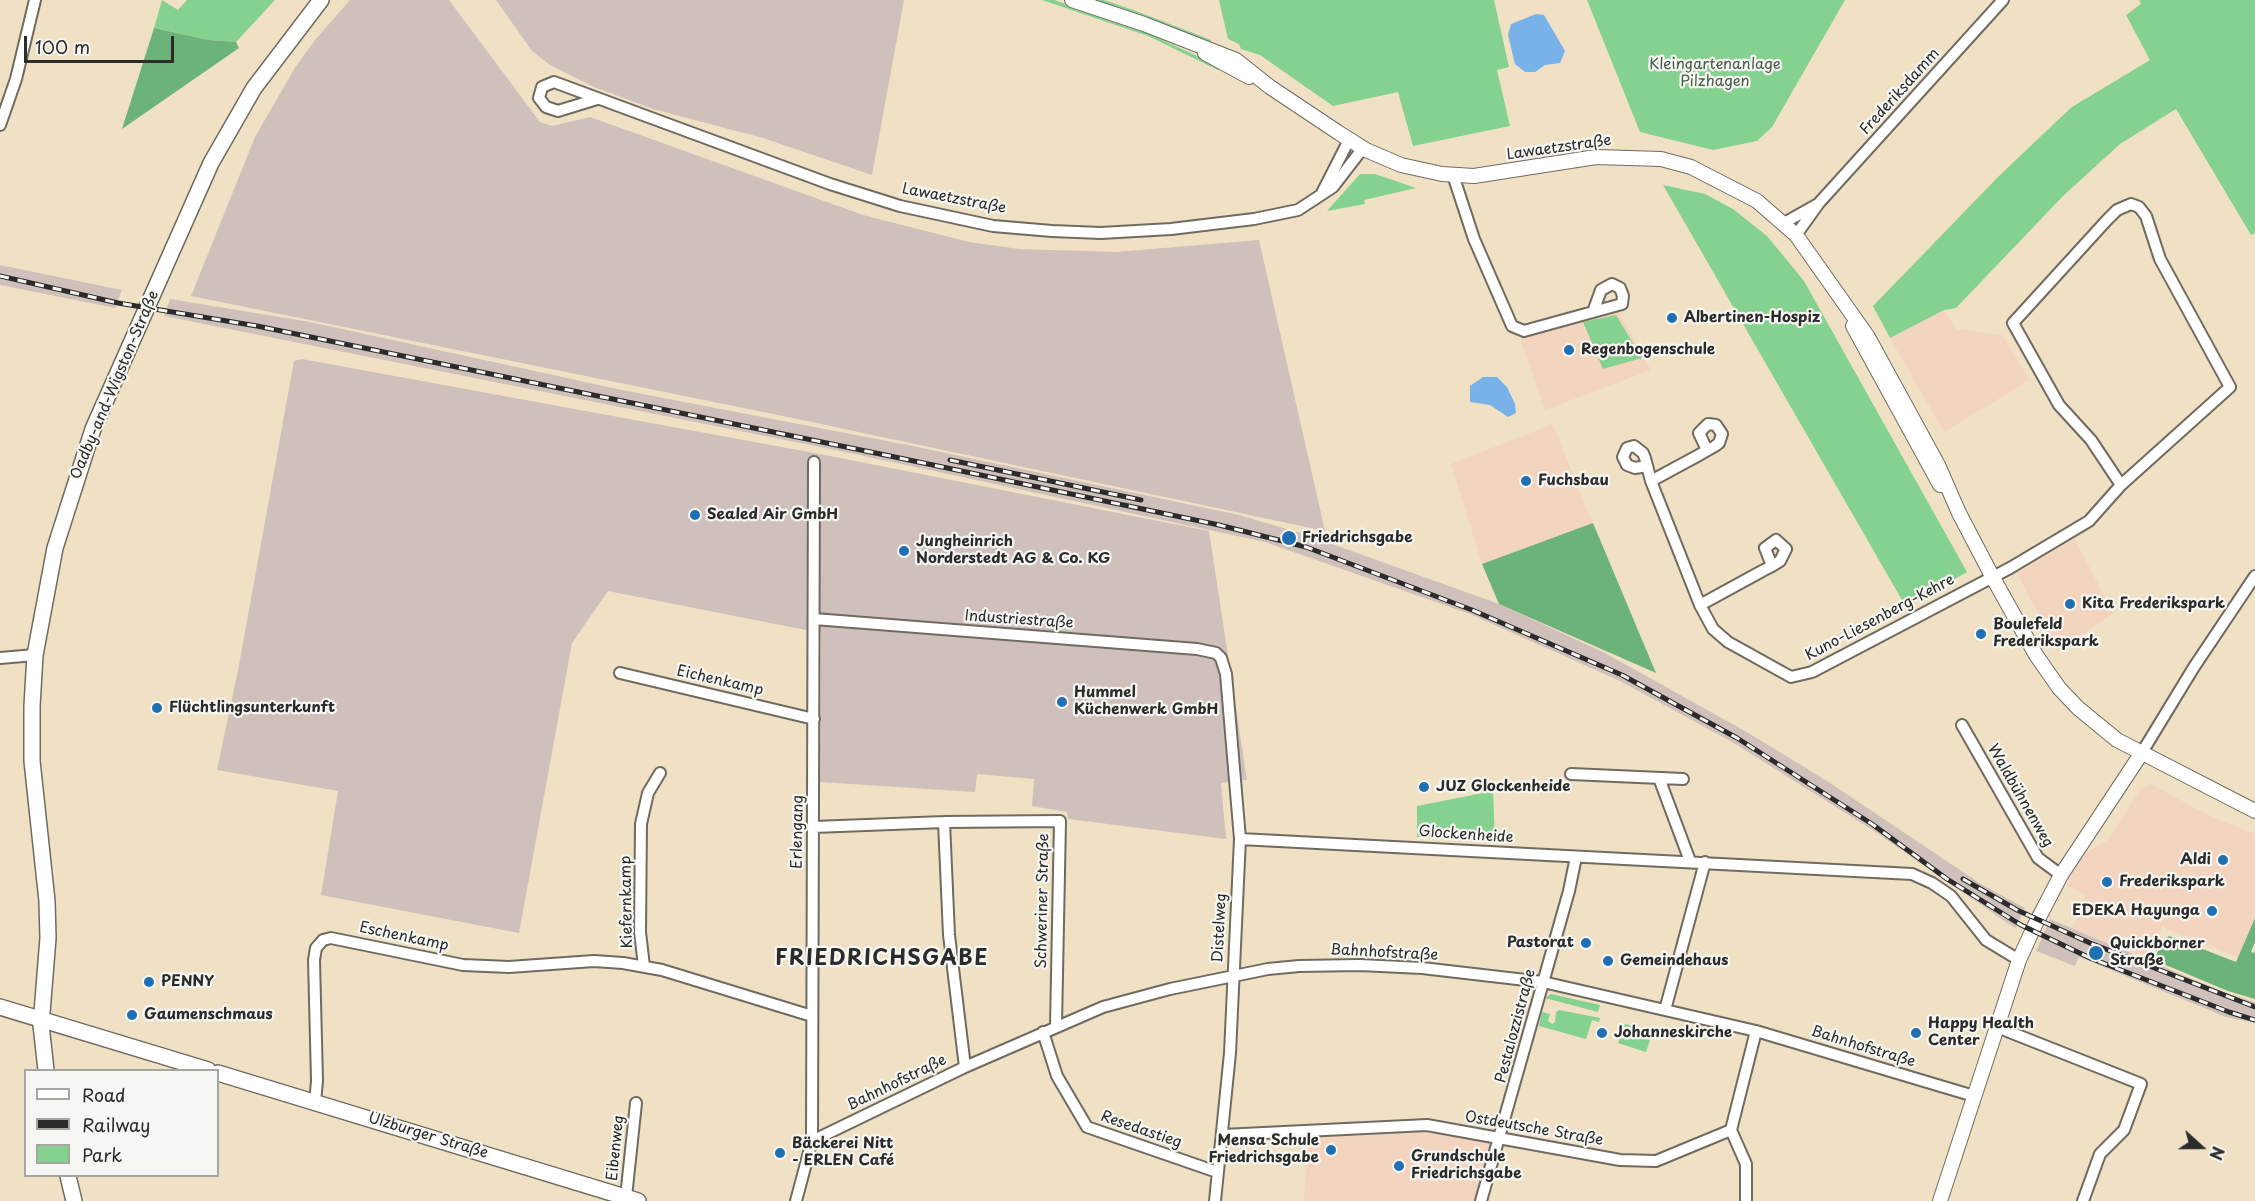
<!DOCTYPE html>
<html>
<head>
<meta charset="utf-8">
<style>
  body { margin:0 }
  #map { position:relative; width:2255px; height:1201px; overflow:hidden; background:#f0e1c5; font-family:"Playpen Sans",sans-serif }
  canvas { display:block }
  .legend { position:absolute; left:24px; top:1069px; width:195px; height:108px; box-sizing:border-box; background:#f6f6f2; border:2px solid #a5a5a2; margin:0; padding:8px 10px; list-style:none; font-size:18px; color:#2b2b2b }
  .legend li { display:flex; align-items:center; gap:12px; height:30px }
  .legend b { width:30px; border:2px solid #a5a5a2 }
  .north { position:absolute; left:2171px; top:1117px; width:60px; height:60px; -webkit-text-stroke:4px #f6f6f2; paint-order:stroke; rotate:111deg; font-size:16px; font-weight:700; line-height:24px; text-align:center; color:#2b2b2b }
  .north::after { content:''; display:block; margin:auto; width:21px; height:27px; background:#2b2b2b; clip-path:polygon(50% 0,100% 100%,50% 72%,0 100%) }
  .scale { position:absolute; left:24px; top:36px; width:150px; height:27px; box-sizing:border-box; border:3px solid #2b2b2b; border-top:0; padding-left:8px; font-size:18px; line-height:21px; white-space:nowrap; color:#2b2b2b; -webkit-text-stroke:4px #f6f6f2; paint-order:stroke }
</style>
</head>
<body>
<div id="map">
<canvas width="2255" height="1201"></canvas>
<ul class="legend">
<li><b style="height:8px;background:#fff"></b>Road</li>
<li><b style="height:8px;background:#2b2b2b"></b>Railway</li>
<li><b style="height:16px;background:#85d18f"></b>Park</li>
</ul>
<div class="north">N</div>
<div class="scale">100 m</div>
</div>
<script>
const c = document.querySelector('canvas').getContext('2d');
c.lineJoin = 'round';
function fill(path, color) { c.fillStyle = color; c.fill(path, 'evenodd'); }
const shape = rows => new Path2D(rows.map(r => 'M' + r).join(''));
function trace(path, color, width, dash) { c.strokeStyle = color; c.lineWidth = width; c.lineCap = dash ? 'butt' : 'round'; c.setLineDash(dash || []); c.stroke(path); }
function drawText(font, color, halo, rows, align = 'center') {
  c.font = font + ' "Playpen Sans",sans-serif'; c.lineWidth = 4.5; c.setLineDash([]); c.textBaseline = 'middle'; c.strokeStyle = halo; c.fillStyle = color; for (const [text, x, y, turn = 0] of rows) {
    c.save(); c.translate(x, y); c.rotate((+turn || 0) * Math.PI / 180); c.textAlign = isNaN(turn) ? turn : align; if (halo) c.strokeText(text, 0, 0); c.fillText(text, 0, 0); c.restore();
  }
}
const built = shape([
  [1618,310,1651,370,1545,410,1520,339],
  [1944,310,1956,329,2002,335,2030,380,1944,432,1890,338],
  [1553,424,1593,525,1482,564,1451,464],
  [2075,539,2113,613,2058,652,2017,573],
  [2151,784,2208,815,2255,834,2255,918,2238,957,2162,927,2149,959,2073,928,2086,895,2067,886,2077,864,2090,850,2108,840,2141,788],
  [1427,1125,1500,1140,1481,1201,1304,1201,1309,1132]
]);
const industrial = shape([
  [350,0,449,0,540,122,552,126,590,117,863,215,969,242,1019,249,1116,252,1259,240,1325,531,783,416,191,296,255,137,296,66,315,40],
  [496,0,904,0,872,175,763,138,653,109,594,87,550,65,532,51],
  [0,265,122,290,115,308,0,285],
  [170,299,310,322,622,390,908,445,1239,515,1307,535,1499,604,1605,653,1745,731,1827,781,1981,884,2025,908,2016,928,2006,922,1871,829,1732,742,1620,681,1470,614,1265,542,850,453,164,316],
  [302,359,820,454,1209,531,1247,780,1221,783,1226,839,1068,819,1067,812,1032,806,1034,779,977,774,975,792,820,782,821,633,608,591,572,643,519,933,321,895,338,791,217,770,239,665,294,361],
  [2050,919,2228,994,2255,1002,2255,1023,2226,1017,2079,957,2075,966,2036,951]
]);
const green = shape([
  [162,0,178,10,187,0,275,0,236,42,209,40,154,28],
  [1042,0,1054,0,1132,26,1221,67,1218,70,1148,36],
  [1090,0,1104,0,1136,11,1211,40,1210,43],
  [1219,0,1494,0,1509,67,1497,70,1510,126,1413,146,1398,92,1333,106,1260,55,1241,49,1239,44,1228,39],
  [1587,0,1845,0,1772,127,1757,141,1713,150,1640,132],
  [2139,0,2255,0,2255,233,2251,235,2176,109,2120,144,2063,196,1956,308,1944,310,1890,338,1873,306,1998,177,2059,119,2072,107,2150,60,2126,15,2141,4],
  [1360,174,1375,174,1416,188,1364,200,1365,204,1327,211],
  [1663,185,1705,194,1733,209,1767,236,1804,281,1967,572,1906,607],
  [1616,315,1642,358,1603,369,1583,322],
  [1493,791,1495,840,1417,837,1417,806],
  [1551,994,1600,1005,1598,1012,1545,998],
  [1559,1010,1600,1018,1599,1022,1592,1020,1586,1039,1539,1026,1542,1012,1550,1014,1548,1021,1552,1024,1555,1022,1556,1012],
  [1625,1024,1653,1031,1646,1052,1618,1043]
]);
const forest = shape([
  [154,28,209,40,236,42,239,48,122,129],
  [1593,523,1656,673,1499,604,1482,564],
  [2255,918,2255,942,2251,952,2255,953,2255,999,2228,991,2154,960,2163,940,2169,936,2236,962]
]);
const water = shape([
  [1536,14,1544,15,1565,51,1560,63,1545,65,1535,72,1525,72,1515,64,1508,35,1511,24],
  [1483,377,1497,377,1507,387,1515,404,1516,413,1508,417,1490,405,1470,402,1470,386]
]);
const minor = shape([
  [597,99,558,111,546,107,539,98,542,87,554,82,830,184,900,206,993,226,1052,231,1101,233,1171,229,1254,219,1298,210,1333,187,1363,148],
  [0,125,16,79,35,0],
  [1453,175,1474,239,1512,326,1524,331,1622,304,1623,296,1620,288,1612,284,1601,290,1593,312],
  [1322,193,1349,140],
  [1784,223,1816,205],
  [1796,235,1819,203,2003,0],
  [1647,466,1635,468,1627,465,1623,457,1627,448,1634,446,1643,453,1645,458,1651,481,1700,605,1713,629,1728,642,1791,677,1812,672,2010,568,2089,521,2121,485,2230,387,2160,259,2146,216,2139,207,2131,204,2117,210,2107,220,2013,323,2059,405,2091,440,2121,485],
  [1651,481,1699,455,1715,446,1719,443,1722,434,1716,425,1708,424,1699,433,1707,450],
  [1700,605,1764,570,1772,566,1780,561,1786,549,1776,540,1765,548,1772,566],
  [814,619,1197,649,1216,653,1221,658,1226,674,1240,839,1230,1053,1215,1201],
  [0,658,35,655],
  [620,673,814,719],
  [1962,725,2038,858,2061,875],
  [2141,754,2194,667,2255,576],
  [1571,774,1683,779],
  [1659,778,1690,861],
  [944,822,949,935,965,1067],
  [814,827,944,822,1060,821,1056,1026],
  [1240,839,1912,874,1932,883,1951,896,1986,940,2019,960],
  [644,966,640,932,641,824,648,793,660,773],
  [1665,1010,1705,862],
  [1997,1027,2141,1084,2124,1130,2100,1154,2083,1201],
  [1043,1032,1057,1076,1087,1127,1217,1172],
  [315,1102,317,1081,314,960,316,948,323,940,331,938,463,965,509,967,594,961,623,963,662,970,812,1016],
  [1731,1130,1746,1164,1746,1201],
  [1223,1135,1427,1125,1620,1160,1656,1161,1731,1130,1756,1031],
  [812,1141,965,1067,1103,1007,1170,989,1268,969,1299,966,1360,965,1422,968,1543,982,1756,1031,1974,1096],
  [626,1197,636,1103],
  [796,1201,812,1141,814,462],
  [1481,1201,1569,891,1576,857]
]);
const tertiary = shape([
  [1072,0,1144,24,1236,60,1270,87,1339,133,1366,150,1401,165,1442,174,1474,176,1596,157,1661,159,1691,167,1757,201,1796,235,1868,337,1938,465,1959,513,1992,576,2036,655,2059,688,2078,708,2117,740,2255,811],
  [1205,53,1249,77],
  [1853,326,1940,485],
  [1940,1201,2019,960,2035,925,2061,875,2141,754]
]);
const secondary = shape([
  [0,1007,208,1070],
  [46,1070,41,1025,48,938,47,901,32,761,32,706,35,655,55,548,93,429,211,163,254,88,321,0],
  [218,1073,638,1201],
  [68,1176,74,1201]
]);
const rail = shape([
  [0,276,118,303,257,326,890,456,1219,525,1306,547,1472,610,1622,675,1737,738,1872,824,1947,879,2021,925,2090,958,2229,1012,2255,1020],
  [950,460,1141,500],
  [1963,879,2017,910,2090,943,2255,1007]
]);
const markers = [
  [1672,318,6,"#1f6fb2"],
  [1569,350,6,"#1f6fb2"],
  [1526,481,6,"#1f6fb2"],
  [695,515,6,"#1f6fb2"],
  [1289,538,8,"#1f6fb2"],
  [904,551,6,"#1f6fb2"],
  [2070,604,6,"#1f6fb2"],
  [1981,634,6,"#1f6fb2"],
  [1062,702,6,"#1f6fb2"],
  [157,708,6,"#1f6fb2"],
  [1424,787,6,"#1f6fb2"],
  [2223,860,6,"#1f6fb2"],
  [2107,882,6,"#1f6fb2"],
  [2212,911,6,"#1f6fb2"],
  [1586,943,6,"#1f6fb2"],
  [2096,953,8,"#1f6fb2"],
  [1608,961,6,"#1f6fb2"],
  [149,982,6,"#1f6fb2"],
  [132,1015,6,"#1f6fb2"],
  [1602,1033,6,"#1f6fb2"],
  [1916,1033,6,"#1f6fb2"],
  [1331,1150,6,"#1f6fb2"],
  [780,1153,6,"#1f6fb2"],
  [1399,1166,6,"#1f6fb2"]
];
const parkNames = [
  ["Kleingartenanlage",1715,65],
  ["Pilzhagen",1715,82]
];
const streetNames = [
  ["Frederiksdamm",1900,92,-48],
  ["Lawaetzstraße",1559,148,-8],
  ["Lawaetzstraße",954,199,11],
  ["Oadby-and-Wigston-Straße",115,385,-67],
  ["Kuno-Liesenberg-Kehre",1880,618,-28],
  ["Industriestraße",1019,620,4],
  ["Eichenkamp",720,681,13],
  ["Waldbühnenweg",2020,796,60],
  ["Erlengang",798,832,-89],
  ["Glockenheide",1466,835,4],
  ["Schweriner Straße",1043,901,-89],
  ["Kiefernkamp",627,902,-91],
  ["Distelweg",1220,928,-87],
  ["Eschenkamp",404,937,12],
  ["Bahnhofstraße",1384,953,3],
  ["Pestalozzistraße",1516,1026,-75],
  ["Bahnhofstraße",1863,1047,17],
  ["Bahnhofstraße",897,1083,-26],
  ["Ostdeutsche Straße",1534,1129,10],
  ["Resedastieg",1141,1130,19],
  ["Ulzburger Straße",428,1136,17],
  ["Eibenweg",616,1148,-84]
];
const poiNames = [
  ["Albertinen-Hospiz",1684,318],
  ["Regenbogenschule",1581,350],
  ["Fuchsbau",1538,481],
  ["Sealed Air GmbH",707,515],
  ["Friedrichsgabe",1302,538],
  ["Jungheinrich",916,542],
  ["Norderstedt AG & Co. KG",916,559],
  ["Kita Frederikspark",2082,604],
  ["Boulefeld",1993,625],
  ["Frederikspark",1993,642],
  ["Hummel",1074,693],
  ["Küchenwerk GmbH",1074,710],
  ["Flüchtlingsunterkunft",169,708],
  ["JUZ Glockenheide",1436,787],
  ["Aldi",2211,860,"right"],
  ["Frederikspark",2119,882],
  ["EDEKA Hayunga",2200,911,"right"],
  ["Pastorat",1574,943,"right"],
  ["Quickborner",2110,944],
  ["Straße",2110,961],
  ["Gemeindehaus",1620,961],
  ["PENNY",161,982],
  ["Gaumenschmaus",144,1015],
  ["Happy Health",1928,1024],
  ["Center",1928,1041],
  ["Johanneskirche",1614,1033],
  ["Mensa Schule",1319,1141,"right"],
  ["Friedrichsgabe",1319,1158,"right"],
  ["Bäckerei Nitt",792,1144],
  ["- ERLEN Café",792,1161],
  ["Grundschule",1411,1157],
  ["Friedrichsgabe",1411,1174]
];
const districtNames = [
  ["FRIEDRICHSGABE",882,959]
];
fill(built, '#f3d4bf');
fill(industrial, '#cfc0bb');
fill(green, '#85d18f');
fill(forest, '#6cb37a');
fill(water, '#78b2e9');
trace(minor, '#706b61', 14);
trace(tertiary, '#706b61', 16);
trace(secondary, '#706b61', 18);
trace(minor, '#fff', 10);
trace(tertiary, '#fff', 14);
trace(secondary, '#fff', 15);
trace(rail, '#2b2b2b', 5);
trace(rail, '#f6f6f2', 3, [9]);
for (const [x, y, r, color] of markers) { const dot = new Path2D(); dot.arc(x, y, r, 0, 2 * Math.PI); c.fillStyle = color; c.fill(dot); trace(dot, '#f6f6f2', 2); }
drawText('15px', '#465d49', '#f6f6f2', parkNames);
drawText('15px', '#2b2b2b', '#f6f6f2', streetNames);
drawText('bold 15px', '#2b2b2b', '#f6f6f2', poiNames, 'left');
c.letterSpacing = '1.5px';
drawText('bold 21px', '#2b2b2b', '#f6f6f2', districtNames);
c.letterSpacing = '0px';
</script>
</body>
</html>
